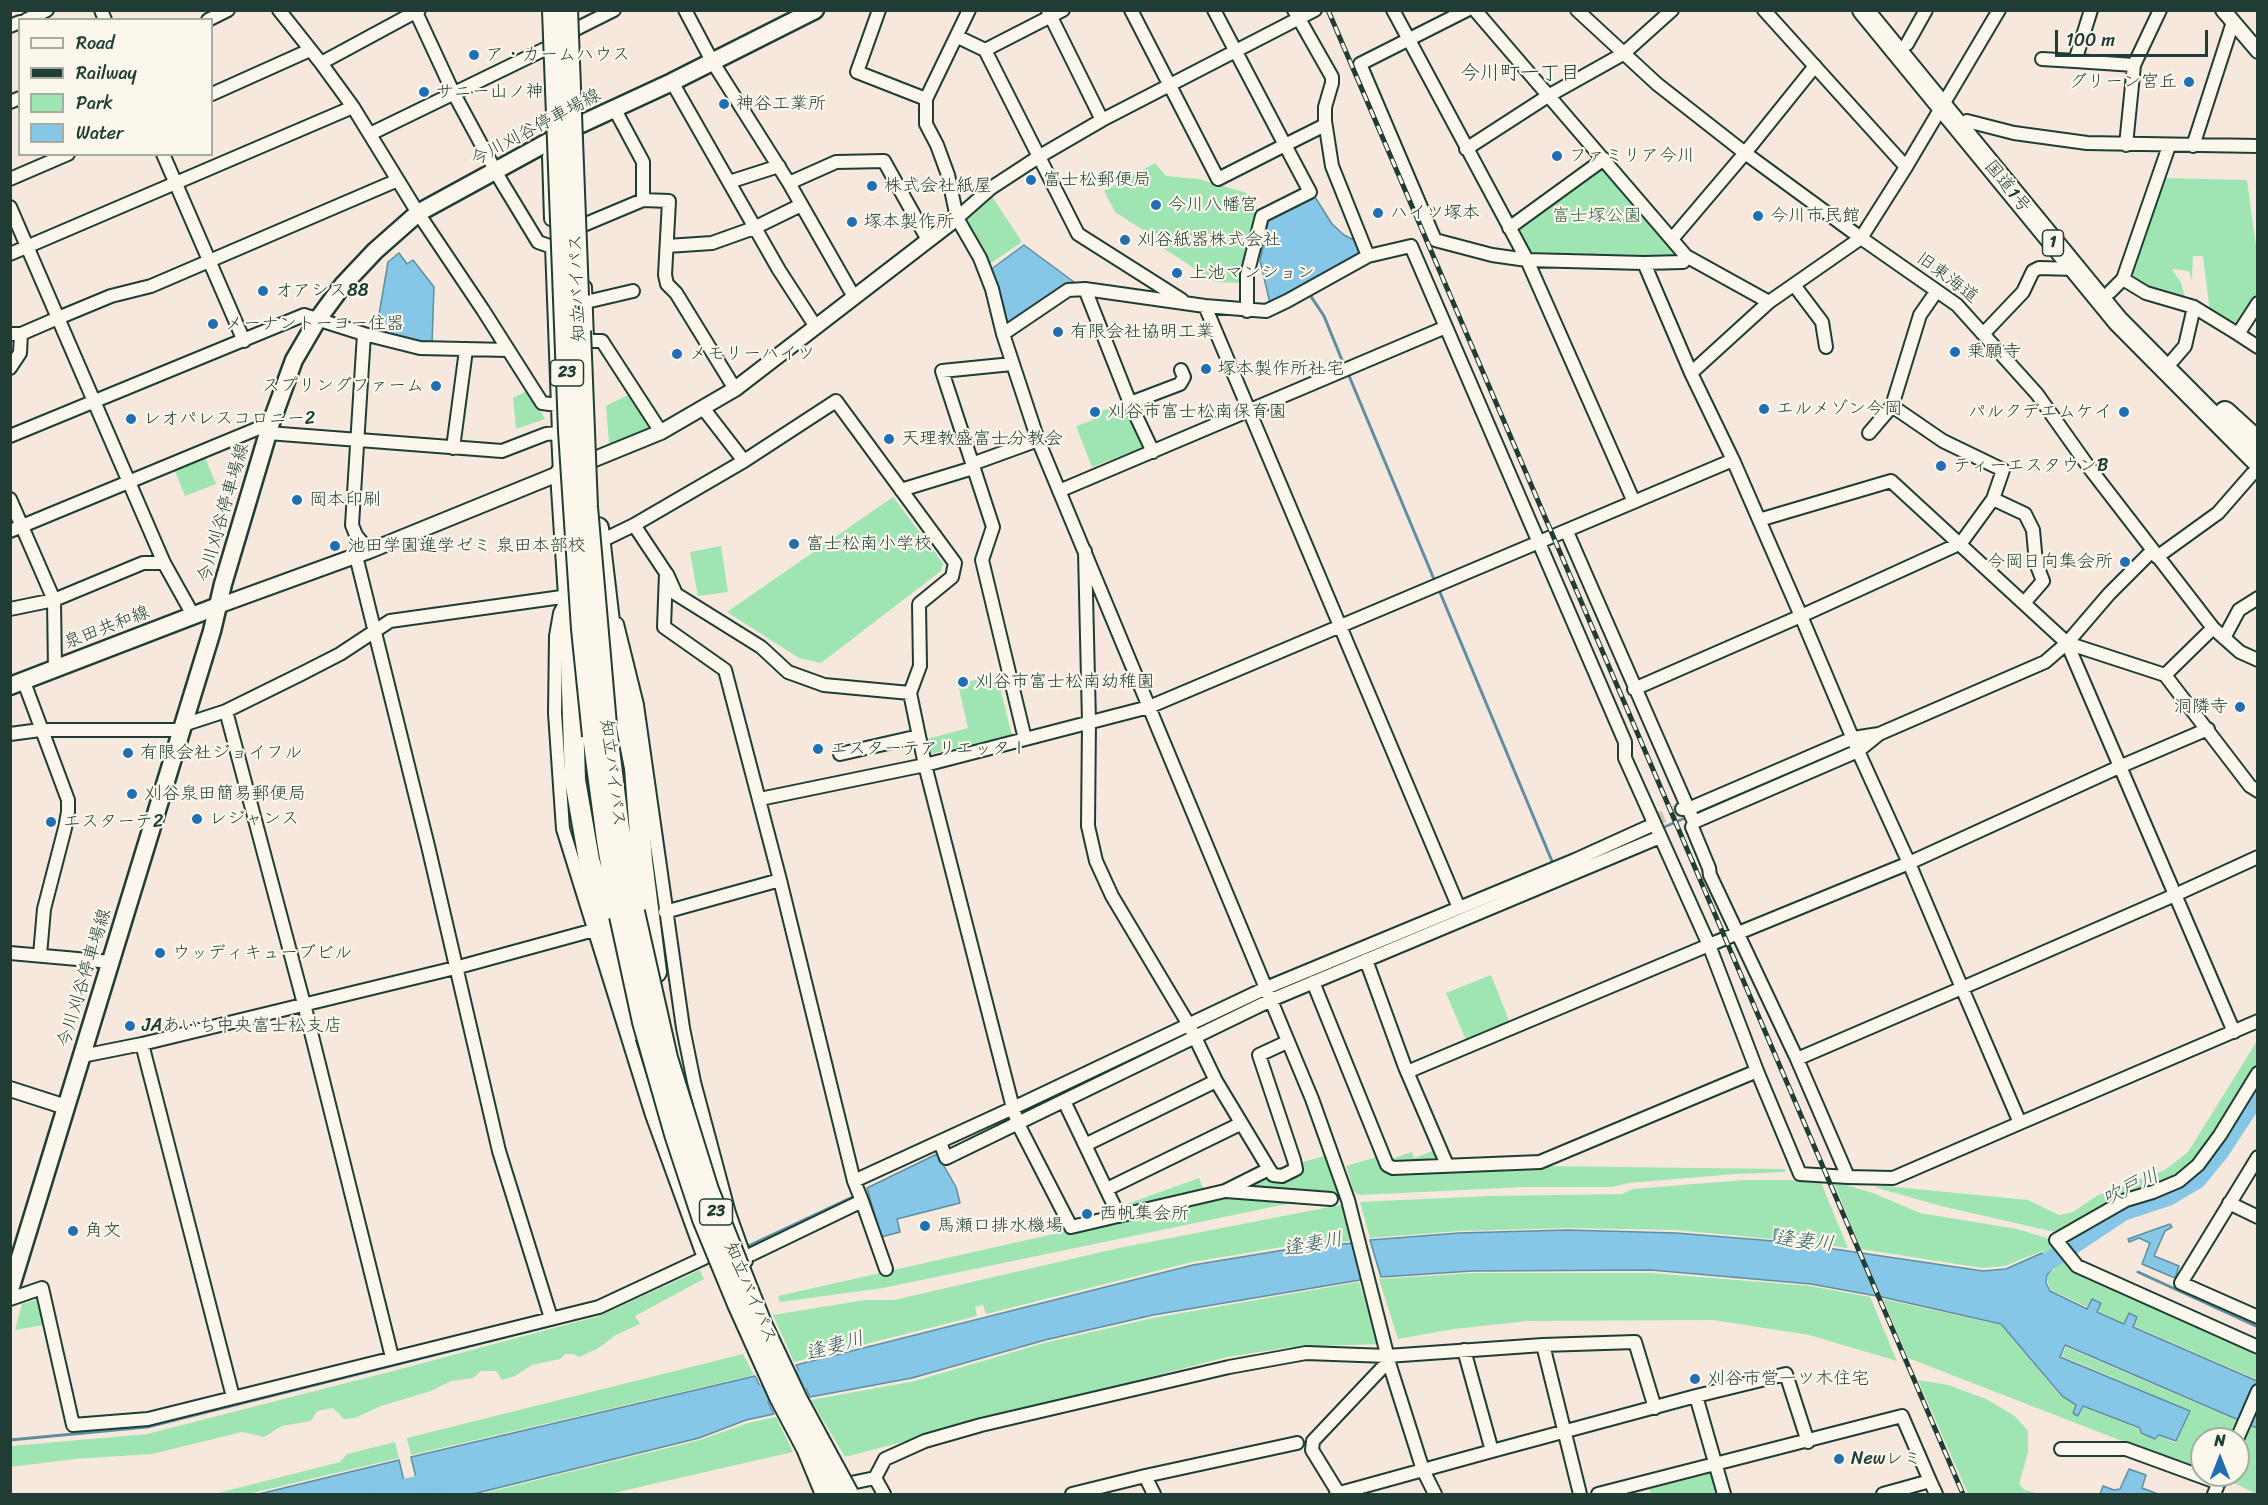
<!DOCTYPE html>
<html>
<head>
<meta charset="utf-8">
<style>
  body { margin:0 }
  #map { position:relative; width:2268px; height:1505px; overflow:hidden; background:#f7e8de; font-family:Sriracha,sans-serif }
  canvas { display:block }
  .frame { position:absolute; inset:0; border:12px solid #1f3d34; pointer-events:none }
  .legend { position:absolute; left:18px; top:18px; width:195px; height:138px; box-sizing:border-box; background:#fbf7ec; border:2px solid #a3ada2; margin:0; padding:8px 10px; list-style:none; font-size:18px; color:#1f3d34 }
  .legend li { display:flex; align-items:center; gap:12px; height:30px }
  .legend b { width:30px; border:2px solid #a3ada2 }
  .north { position:absolute; left:2190px; top:1427px; width:60px; height:60px; box-sizing:border-box; background:#fbf7ec; border:2px solid #a3ada2; border-radius:50%; rotate:0deg; font-size:16px; font-weight:700; line-height:24px; text-align:center; color:#1f3d34 }
  .north::after { content:''; display:block; margin:auto; width:21px; height:27px; background:#1f6fb2; clip-path:polygon(50% 0,100% 100%,50% 72%,0 100%) }
  .scale { position:absolute; left:2055px; top:30px; width:153px; height:27px; box-sizing:border-box; border:3px solid #1f3d34; border-top:0; padding-left:8px; font-size:18px; line-height:21px; white-space:nowrap; color:#1f3d34; -webkit-text-stroke:4px #fbf7ec; paint-order:stroke }
</style>
</head>
<body>
<div id="map">
<canvas width="2268" height="1505"></canvas>
<div class="frame"></div>
<ul class="legend">
<li><b style="height:8px;background:#fbf7ec"></b>Road</li>
<li><b style="height:8px;background:#1f3d34"></b>Railway</li>
<li><b style="height:16px;background:#9fe5b2"></b>Park</li>
<li><b style="height:16px;background:#86c6e7"></b>Water</li>
</ul>
<div class="north">N</div>
<div class="scale">100 m</div>
</div>
<script>
const c = document.querySelector('canvas').getContext('2d');
c.lineJoin = 'round';
function fill(path, color) { c.fillStyle = color; c.fill(path, 'evenodd'); }
const shape = rows => new Path2D(rows.map(r => 'M' + r).join(''));
function trace(path, color, width, dash) { c.strokeStyle = color; c.lineWidth = width; c.lineCap = dash ? 'butt' : 'round'; c.setLineDash(dash || []); c.stroke(path); }
function drawText(font, color, halo, rows, align = 'center') {
  c.font = font + ' Sriracha,"Klee One",sans-serif'; c.lineWidth = 4.5; c.setLineDash([]); c.textBaseline = 'middle'; c.strokeStyle = halo; c.fillStyle = color; for (const [text, x, y, turn = 0] of rows) {
    c.save(); c.translate(x, y); c.rotate((+turn || 0) * Math.PI / 180); c.textAlign = isNaN(turn) ? turn : align; if (halo) c.strokeText(text, 0, 0); c.fillText(text, 0, 0); c.restore();
  }
}
const green = shape([
  [1155,163,1166,176,1198,179,1251,194,1259,214,1244,283,1215,282,1148,238,1146,232,1115,212,1104,191],
  [1603,166,1679,254,1677,257,1528,252,1515,229],
  [2160,178,2247,180,2257,253,2257,296,2237,330,2210,313,2203,256,2193,256,2192,281,2189,271,2172,269,2181,283,2186,301,2148,290,2128,278],
  [991,195,1022,242,988,265,961,219],
  [528,390,545,419,516,429,513,398],
  [630,394,651,428,609,444,606,406],
  [1123,403,1142,448,1092,467,1076,426,1093,420,1091,415],
  [205,457,216,484,185,496,174,469],
  [893,497,943,563,941,571,821,663,799,658,727,612],
  [721,546,728,592,698,596,690,552],
  [997,675,1012,736,930,754,927,739,968,728,958,684],
  [1491,975,1512,1028,1468,1045,1446,993],
  [2257,1041,2257,1068,2196,1163,2177,1179,2063,1231,2050,1231,1941,1206,1874,1187,1885,1186,2028,1200,2059,1215,2073,1212,2098,1195,2165,1170,2188,1152],
  [1437,1149,1442,1162,1393,1166,1391,1159,1412,1152,1414,1158],
  [1328,1155,1343,1194,1245,1189,1243,1186,1265,1176,1300,1171,1303,1162],
  [1380,1156,1384,1168,1539,1166,1785,1169,1785,1172,1735,1174,1629,1183,1612,1187,1524,1187,1360,1195,1354,1192,1346,1166],
  [1199,1178,1205,1193,1127,1210,1124,1205],
  [1744,1180,1820,1180,1848,1248,1790,1240,1790,1228,1773,1226,1772,1239,1676,1230,1568,1228,1459,1231,1370,1238,1360,1202,1489,1196,1622,1194,1633,1189],
  [1833,1181,1873,1193,1920,1213,2017,1229,2047,1238,2054,1248,2045,1254,2042,1251,2005,1266,1982,1268,1861,1249],
  [1227,1195,1301,1201,883,1288,780,1302,778,1296],
  [1345,1204,1355,1241,1301,1244,1192,1262,986,1314,983,1305,975,1307,977,1316,794,1362,773,1315,865,1300,894,1300,1119,1248],
  [2062,1260,2075,1269,2257,1351,2256,1379,2134,1326,2138,1317,2129,1312,2124,1323,2098,1311,2102,1302,2092,1298,2087,1307,2051,1290,2048,1283,2048,1275,2055,1269,2052,1265],
  [700,1270,704,1279,635,1316,640,1324,616,1335,597,1349,579,1357,573,1354,565,1354,560,1359,532,1365,515,1376,502,1380,496,1371,481,1371,473,1378,451,1381,431,1391,381,1406,355,1418,344,1419,333,1408,317,1411,311,1421,282,1426,264,1437,242,1432,152,1454,74,1459,11,1467,11,1446,147,1434,393,1371,599,1316],
  [1473,1273,1651,1273,1810,1286,1870,1297,1897,1361,1809,1335,1713,1320,1528,1321,1454,1329,1398,1339,1379,1279],
  [1359,1282,1379,1344,1291,1347,1227,1357,845,1457,811,1400,915,1381,1044,1343,1153,1318],
  [39,1299,44,1325,15,1330,22,1304],
  [1883,1299,2001,1325,2061,1397,2075,1405,2072,1413,2079,1417,2083,1407,2139,1429,2140,1434,2156,1440,2159,1436,2176,1443,2191,1411,2062,1356,2066,1347,2238,1421,2231,1439,2202,1439,2202,1472,1908,1358],
  [743,1354,754,1375,411,1455,407,1438],
  [1918,1380,1948,1385,1986,1399,2015,1416,2028,1431,2028,1452,2019,1484,2025,1490,2040,1494,1968,1494],
  [776,1417,793,1452,609,1494,480,1494,700,1440,748,1423],
  [2247,1424,2257,1429,2257,1494,2225,1479,2226,1475,2238,1475,2238,1446],
  [395,1442,399,1458,248,1494,214,1494,340,1462,347,1454],
  [1717,1472,1723,1494,1651,1494,1649,1489]
]);
const water = shape([
  [1315,197,1332,224,1344,235,1360,243,1362,252,1359,257,1270,303,1260,261,1269,218,1315,197],
  [1024,245,1074,282,1006,325,990,270,1024,245],
  [399,253,407,264,413,260,434,287,432,343,418,342,376,332,388,262,399,253],
  [937,1154,956,1187,960,1203,897,1219,900,1232,881,1237,867,1188,937,1154],
  [2170,1224,2172,1227,2165,1231,2154,1256,2179,1266,2175,1278,2142,1264,2150,1243,2139,1238,2129,1242,2128,1239,2170,1224],
  [1775,1229,1788,1230,1787,1242,1983,1271,2006,1269,2042,1253,2045,1257,2055,1250,2061,1258,2051,1265,2053,1268,2047,1275,2046,1283,2050,1291,2087,1309,2092,1299,2101,1303,2097,1312,2124,1324,2129,1313,2137,1317,2133,1327,2257,1381,2257,1428,2065,1345,2060,1357,2190,1411,2176,1441,2159,1435,2155,1439,2141,1433,2140,1428,2083,1406,2078,1416,2073,1413,2076,1405,2062,1396,2001,1324,1882,1297,1811,1284,1651,1270,1472,1271,1381,1277,1370,1240,1459,1233,1568,1230,1676,1233,1774,1241,1775,1229],
  [1356,1243,1366,1279,1153,1315,1045,1340,912,1378,810,1397,796,1365,1193,1265,1302,1247,1356,1243],
  [755,1376,774,1414,746,1420,699,1438,473,1494,420,1494,411,1457,755,1376],
  [399,1460,407,1494,259,1494,399,1460],
  [2129,1469,2146,1475,2142,1488,2158,1494,2100,1494,2103,1486,2114,1490,2120,1489,2129,1469]
]);
const stream = shape([
  [1311,294,1310,295,1324,316,1344,365],
  [1347,371,1436,584],
  [1439,590,1554,866],
  [1693,814,1851,746],
  [1660,829,1687,817],
  [1613,849,1654,832],
  [1384,946,1427,928],
  [744,1248,857,1195],
  [689,1272,713,1261],
  [2138,1272,2258,1327],
  [10,1440,147,1427,557,1324]
]);
const river = shape([
  [2037,1269,2123,1212,2168,1197,2197,1180,2220,1152,2258,1094],
  [741,1401,826,1371],
  [378,1494,442,1479]
]);
const minorTunnel = shape([
  [1653,821,1681,809]
]);
const minor = shape([
  [101,10,105,20],
  [279,10,321,63,353,107,418,213,483,310,542,403,558,405],
  [415,10,453,92,501,181,538,242,552,247],
  [685,10,712,61,789,183,854,297],
  [879,10,857,72,926,99],
  [969,10,926,99,926,124,937,145,948,175,957,218,980,258,992,289,1003,334,1038,440,1312,1099,1348,1200,1390,1366,1423,1470,1435,1494],
  [1063,10,985,50,1078,234,1182,300],
  [1131,10,1218,179,1285,145,1214,10],
  [1294,10,1332,77,1332,83,1325,107,1325,121,1332,166,1368,256],
  [1393,10,1527,260,1634,502],
  [1467,10,1360,64,1435,240,1492,255,1527,260,1644,263,1683,262,1686,256],
  [1475,10,1686,256,1769,302],
  [1577,10,1657,84,1745,153,1861,238,1957,305,2037,394,2088,466,2213,628,2240,652,2258,660],
  [1764,10,1906,167],
  [2091,10,2075,61,2134,65,2160,10],
  [1048,11,1102,120],
  [26,20,47,10],
  [208,20,228,10],
  [10,26,20,22],
  [574,30,614,10],
  [958,37,985,50],
  [1907,44,1926,10],
  [2042,59,2075,61],
  [321,63,419,10],
  [672,82,779,270,816,327],
  [212,94,310,50],
  [10,102,20,98],
  [614,108,643,162,643,200,669,201,665,275,667,284,676,293,735,389],
  [1967,121,2014,133,2087,143,2258,146],
  [370,134,545,49],
  [2126,145,2134,65],
  [2193,146,2233,22],
  [1466,149,1548,96,1623,54,1672,10],
  [163,154,244,341],
  [549,156,551,219],
  [10,179,68,154],
  [729,182,779,166],
  [789,183,836,162,884,161,928,240],
  [10,207,58,318,111,296,151,286,398,180],
  [957,218,991,188,1040,156,1102,120,1315,10],
  [581,226,643,200],
  [1509,228,1604,159],
  [1672,239,1745,153,1815,66],
  [667,246,712,243,754,228,801,205],
  [10,254,353,107],
  [1644,263,1691,373,1733,460,1801,616,1858,751,1879,734],
  [2123,279,2146,293,2194,307,2238,334],
  [1794,285,1822,322,1826,347],
  [585,287,587,339],
  [1936,292,1920,315,1892,406,1943,441,2003,470,1993,499],
  [2110,292,2123,279,2169,146],
  [586,302,633,291],
  [2258,303,2238,334,2258,347],
  [1205,306,1459,908],
  [1247,311,1247,275,1262,216,1310,192,1285,145,1325,125],
  [1984,333,2023,292,2033,271,2039,268,2075,269],
  [10,334,21,334,58,318,164,563,193,615],
  [364,334,352,525,356,535,369,551],
  [1003,334,1068,290,1085,289],
  [587,341,602,341,661,432],
  [2173,360,2185,346,2194,307],
  [1012,364,942,371,993,527,982,560,1025,739],
  [10,368,20,353,21,334],
  [1691,373,1769,302,1861,238,1906,167,1999,10],
  [1130,403,1180,384,1184,377,1181,370],
  [703,408,744,461],
  [268,433,502,451,546,434,559,433,552,246],
  [1869,433,1892,406],
  [10,436,304,315,364,334,420,348,508,350],
  [453,448,466,350],
  [1153,452,1130,403,1085,289,1205,306,1266,311,1287,301,1368,256,1411,246,1625,742,1625,758,1709,945,1909,863,2119,767,2208,729],
  [972,464,1038,440],
  [901,490,973,468],
  [1059,491,1446,327],
  [10,499,54,600,55,670],
  [1759,520,1891,481,2067,643,2165,675,2250,786,2258,791],
  [634,525,666,573,664,627,725,670,780,880,854,1181,862,1201],
  [10,531,271,423],
  [1567,532,1694,822,1692,827,1709,868,1710,875,1797,1059],
  [599,542,634,525,744,461,836,401,955,563,952,577,919,604,920,666,910,693,925,765,1013,1108,1018,1124,1071,1227,1225,1191,1269,1169,1216,1081,1189,1025,1112,896,1096,861,1088,826,1089,722,1085,551],
  [356,556,428,846,499,1151,551,1318],
  [2157,557,2218,513,2252,474],
  [667,574,676,594,761,647,788,672,824,685,910,693],
  [10,609,54,600,143,563,164,563],
  [617,624,637,705,683,1028,694,1082,729,1213,746,1261],
  [2224,638,2239,610,2258,598],
  [2067,643,2234,1032],
  [2165,675,2213,628],
  [24,682,68,800,68,812,65,828,44,909,40,955],
  [1634,689,1801,616,1961,543,1993,499,2025,514,2033,530,2036,563,2043,581,2024,603],
  [226,711,304,1004,392,1357],
  [183,725,226,711,301,674,340,654,390,621,569,596],
  [10,734,40,730,181,730],
  [840,754,919,736],
  [760,799,925,765,1149,707,1733,460],
  [1682,809,1688,809,1853,738,1879,734,2045,662,2067,643,2109,594,2152,551],
  [1694,822,1858,751,1909,863,1962,988,2020,1123,1893,1178,1848,1177,1797,1059,1962,988,2175,895,2258,857],
  [665,912,780,880],
  [10,953,111,962],
  [1366,960,1405,1067,1447,1165],
  [1313,982,1387,1165,1393,1168,1540,1162,1757,1071],
  [142,1044,233,1397],
  [82,1056,142,1044,455,968,594,930],
  [1407,1072,1709,945,1757,1071,1800,1174,1848,1177],
  [2258,1073,2220,1135,2198,1165,2179,1181,2153,1192,2126,1200,2056,1240,2077,1266,2258,1347],
  [1064,1101,1119,1216],
  [2020,1123,2258,1021],
  [940,1142,946,1158,1271,1000,1660,837],
  [1085,1145,1216,1081],
  [2258,1157,2181,1283,2258,1317],
  [1269,1169,1273,1175,1282,1176,1296,1169,1294,1160,1259,1055,1287,1042],
  [854,1181,1013,1108,1266,988,1575,860,1650,826,1653,821],
  [1107,1189,1240,1124],
  [1226,1191,1331,1199],
  [2229,1203,2258,1217],
  [752,1254,862,1201,886,1269],
  [10,1299,42,1288,73,1425,148,1419,599,1307,704,1258,652,1115,563,829,555,713,556,636,560,613,567,600],
  [1543,1345,1580,1494],
  [1464,1350,1492,1451,1696,1396,1786,1374,1808,1442],
  [1696,1396,1724,1494],
  [2237,1439,2258,1391],
  [2061,1449,2126,1449,2219,1483],
  [1145,1476,1297,1443],
  [875,1478,885,1459,925,1441,981,1425,1229,1367,1306,1353,1387,1356,1543,1345,1635,1342,1655,1408],
  [875,1478,884,1494],
  [1930,1481,1936,1494],
  [851,1483,875,1478],
  [1072,1494,1145,1476,1154,1494],
  [1336,1494,1492,1451],
  [1339,1494,1312,1450,1313,1441,1382,1368,1390,1366],
  [1598,1494,1902,1416,1930,1481,1883,1494],
  [2214,1494,2222,1475]
]);
const tertiary = shape([
  [2223,10,2258,51],
  [559,433,561,473],
  [218,606,369,551,661,432,735,389,957,218],
  [10,1089,66,1107]
]);
const secondary = shape([
  [10,686,218,606],
  [10,1290,212,631,223,584,271,423,294,360,318,319,343,285,375,251,418,213,579,125,672,82,815,10]
]);
const trunk = shape([
  [1863,10,2118,321,2258,462],
  [2225,412,2258,442],
  [561,473,569,596,575,780,589,860,637,1030],
  [598,528,613,656,635,768,642,861,656,972],
  [606,725,619,829,634,912],
  [593,736,607,840,620,916]
]);
const rail = shape([
  [1328,10,1963,1494]
]);
const trunkBridge = shape([
  [553,10,569,431,582,629,593,736],
  [567,10,578,296],
  [580,331,587,507,606,725],
  [634,912,667,1058,708,1190,762,1326,797,1400,848,1494],
  [620,916,643,1022,675,1134,703,1219,738,1304,780,1397,807,1448,826,1494]
]);
const markers = [
  [474,55,6,"#1f6fb2"],
  [2189,82,6,"#1f6fb2"],
  [424,92,6,"#1f6fb2"],
  [724,104,6,"#1f6fb2"],
  [1557,156,6,"#1f6fb2"],
  [1031,180,6,"#1f6fb2"],
  [872,186,6,"#1f6fb2"],
  [1156,205,6,"#1f6fb2"],
  [1378,213,6,"#1f6fb2"],
  [1758,216,6,"#1f6fb2"],
  [852,222,6,"#1f6fb2"],
  [1125,240,6,"#1f6fb2"],
  [1177,273,6,"#1f6fb2"],
  [263,291,6,"#1f6fb2"],
  [213,324,6,"#1f6fb2"],
  [1058,332,6,"#1f6fb2"],
  [1955,352,6,"#1f6fb2"],
  [677,354,6,"#1f6fb2"],
  [1206,369,6,"#1f6fb2"],
  [436,386,6,"#1f6fb2"],
  [1764,409,6,"#1f6fb2"],
  [1095,412,6,"#1f6fb2"],
  [2124,412,6,"#1f6fb2"],
  [131,419,6,"#1f6fb2"],
  [889,439,6,"#1f6fb2"],
  [1941,466,6,"#1f6fb2"],
  [297,500,6,"#1f6fb2"],
  [794,544,6,"#1f6fb2"],
  [335,546,6,"#1f6fb2"],
  [2125,562,6,"#1f6fb2"],
  [963,682,6,"#1f6fb2"],
  [2240,707,6,"#1f6fb2"],
  [818,749,6,"#1f6fb2"],
  [128,753,6,"#1f6fb2"],
  [132,794,6,"#1f6fb2"],
  [197,819,6,"#1f6fb2"],
  [51,822,6,"#1f6fb2"],
  [160,953,6,"#1f6fb2"],
  [130,1026,6,"#1f6fb2"],
  [1087,1214,6,"#1f6fb2"],
  [925,1226,6,"#1f6fb2"],
  [73,1231,6,"#1f6fb2"],
  [1695,1379,6,"#1f6fb2"],
  [1839,1459,6,"#1f6fb2"]
];
const shields = [
  [2053,243,21],
  [567,373,33],
  [716,1212,33]
];
const shieldNames = [
  ["1",2053,243],
  ["23",567,373],
  ["23",716,1212]
];
const poiNames = [
  ["ア・カームハウス",486,55],
  ["グリーン宮丘",2177,82,"right"],
  ["サニー山ノ神",436,92],
  ["神谷工業所",736,104],
  ["ファミリア今川",1569,156],
  ["富士松郵便局",1043,180],
  ["株式会社紙屋",884,186],
  ["今川八幡宮",1168,205],
  ["ハイツ塚本",1390,213],
  ["今川市民館",1770,216],
  ["塚本製作所",864,222],
  ["刈谷紙器株式会社",1137,240],
  ["上池マンション",1189,273],
  ["オアシス88",275,291],
  ["メーナントーヨー住器",225,324],
  ["有限会社協明工業",1070,332],
  ["乗願寺",1967,352],
  ["メモリーハイツ",689,354],
  ["塚本製作所社宅",1218,369],
  ["スプリングファーム",424,386,"right"],
  ["エルメゾン今岡",1776,409],
  ["刈谷市富士松南保育園",1107,412],
  ["パルクデエムケイ",2112,412,"right"],
  ["レオパレスコロニー2",143,419],
  ["天理教盛富士分教会",901,439],
  ["ティーエスタウンB",1953,466],
  ["岡本印刷",309,500],
  ["富士松南小学校",806,544],
  ["池田学園進学ゼミ 泉田本部校",347,546],
  ["今岡日向集会所",2113,562,"right"],
  ["刈谷市富士松南幼稚園",975,682],
  ["洞隣寺",2228,707,"right"],
  ["エスターテアリエッタⅠ",830,749],
  ["有限会社ジョイフル",140,753],
  ["刈谷泉田簡易郵便局",144,794],
  ["レジャンス",209,819],
  ["エスターテ2",63,822],
  ["ウッディキューブビル",172,953],
  ["JAあいち中央富士松支店",142,1026],
  ["西帆集会所",1099,1214],
  ["馬瀬口排水機場",937,1226],
  ["角文",85,1231],
  ["刈谷市営一ツ木住宅",1707,1379],
  ["Newレミ",1851,1459]
];
const streetNames = [
  ["今川刈谷停車場線",536,128,-28],
  ["国道1号",2007,187,51],
  ["旧東海道",1947,278,37],
  ["知立バイパス",578,288,-92],
  ["今川刈谷停車場線",224,513,-74],
  ["泉田共和線",107,628,-21],
  ["知立バイパス",612,773,83],
  ["今川刈谷停車場線",85,978,-73],
  ["知立バイパス",750,1293,67]
];
const parkNames = [
  ["富士塚公園",1597,216]
];
const neighbourhoodNames = [
  ["今川町一丁目",1520,74]
];
const waterNames = [
  ["吹戸川",2131,1188,-25],
  ["逢妻川",1804,1242,6],
  ["逢妻川",1313,1245,-10],
  ["逢妻川",835,1347,-16]
];
fill(green, '#9fe5b2');
fill(water, '#86c6e7');
trace(water, '#5d8f9f', 1.5);
trace(stream, '#5d8f9f', 3);
trace(river, '#86c6e7', 18);
trace(minorTunnel, '#ccc6bc', 12, [12, 6]);
trace(minor, '#1f3d34', 16);
trace(tertiary, '#1f3d34', 18);
trace(secondary, '#1f3d34', 21);
trace(trunk, '#1f3d34', 24);
trace(minor, '#fbf7ec', 12);
trace(tertiary, '#fbf7ec', 14);
trace(secondary, '#fbf7ec', 16);
trace(trunk, '#fbf7ec', 20);
trace(rail, '#1f3d34', 5);
trace(rail, '#fbf7ec', 3, [9]);
trace(trunkBridge, '#1f3d34', 24, []);
trace(trunkBridge, '#fbf7ec', 20);
for (const [x, y, r, color] of markers) { const dot = new Path2D(); dot.arc(x, y, r, 0, 2 * Math.PI); c.fillStyle = color; c.fill(dot); trace(dot, '#fbf7ec', 2); }
for (const [x, y, w] of shields) { const box = new Path2D(); box.roundRect(x - w / 2, y - 13, w, 26, 4.5); c.fillStyle = '#fbf7ec'; c.fill(box); trace(box, '#1f3d34', 1.5); }
drawText('bold 16px', '#1f3d34', null, shieldNames);
drawText('18px', '#1f3d34', '#fbf7ec', poiNames, 'left');
drawText('18px', '#1f3d34', '#fbf7ec', streetNames);
drawText('18px', '#395f4d', '#fbf7ec', parkNames);
drawText('20px', '#1f3d34', '#fbf7ec', neighbourhoodNames);
drawText('italic 20px', '#395f61', '#fbf7ec', waterNames);
</script>
</body>
</html>
